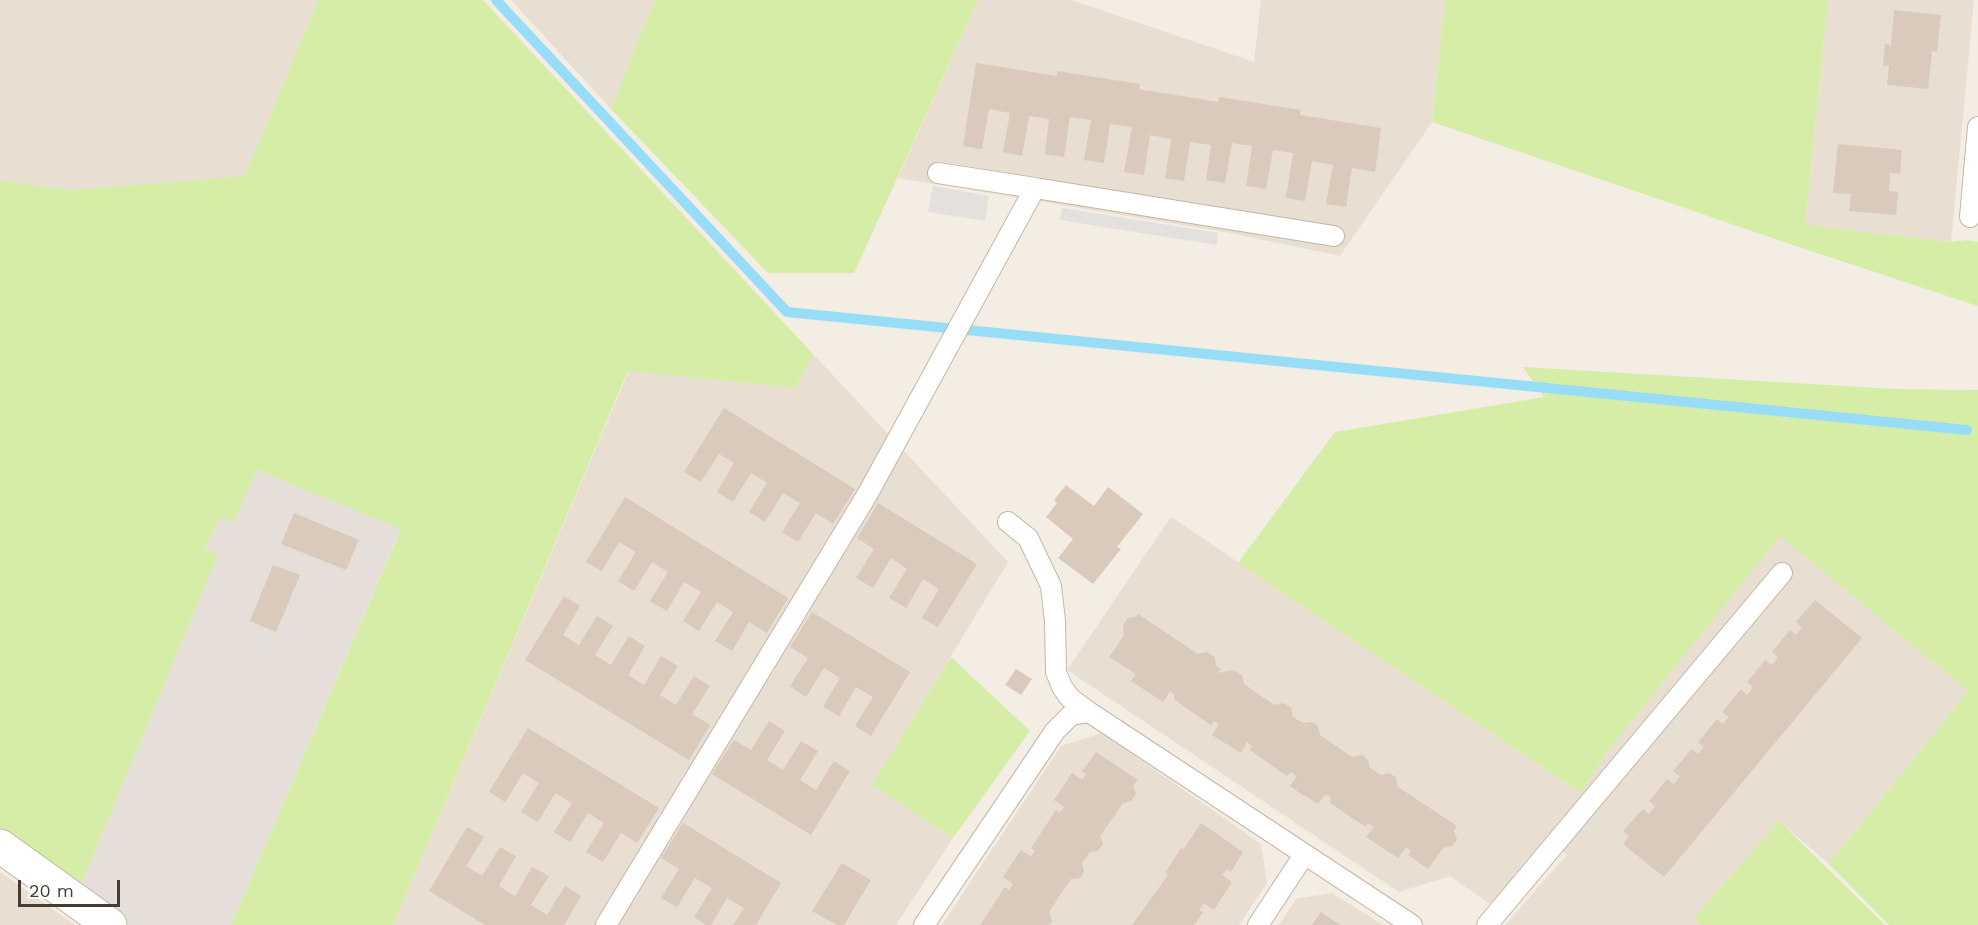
<!DOCTYPE html>
<html>
<head>
<meta charset="utf-8">
<style>
  body { margin:0 }
  #map { position:relative; width:1978px; height:925px; overflow:hidden; background:#f4ede4; font-family:"Work Sans",sans-serif }
  canvas { display:block }
  .scale { position:absolute; left:18px; top:880px; width:102px; height:27px; box-sizing:border-box; border:3px solid #473c33; border-top:0; padding-left:8px; font-size:18px; line-height:21px; white-space:nowrap; color:#473c33; -webkit-text-stroke:4px #fff; paint-order:stroke }
</style>
</head>
<body>
<div id="map">
<canvas width="1978" height="925"></canvas>
<div class="scale">20 m</div>
</div>
<script>
const c = document.querySelector('canvas').getContext('2d');
c.lineJoin = 'round';
function fill(path, color) { c.fillStyle = color; c.fill(path, 'evenodd'); }
const shape = rows => new Path2D(rows.map(r => 'M' + r).join(''));
function trace(path, color, width, dash) { c.strokeStyle = color; c.lineWidth = width; c.lineCap = dash ? 'butt' : 'round'; c.setLineDash(dash || []); c.stroke(path); }
const residential = shape([
  [0,0,318,0,245,176,70,190,0,180],
  [511,0,655,0,611,109],
  [978,0,1071,0,1254,62,1261,0,1445,0,1432,122,1340,256,1231,233,898,178],
  [1828,0,1974,0,1951,242,1805,225],
  [813,354,1008,562,873,785,953,838,896,925,393,925,629,371,795,388],
  [1171,517,1581,793,1603,757,1780,535,1968,691,1829,864,1779,821,1695,917,1702,925,1505,925,1567,855,1545,839,1491,905,1450,876,1399,892,1067,670],
  [1102,733,1261,844,1267,883,1239,925,942,925,1061,746],
  [0,872,75,925,0,925],
  [1332,893,1383,925,1279,925,1296,899]
]);
const industrial = shape([
  [257,470,401,528,231,925,129,925,79,890,218,555,205,550,220,516,233,521]
]);
const green = shape([
  [318,0,483,0,813,354,795,388,628,371,393,925,231,925,401,529,257,470,233,522,220,516,205,549,218,555,79,890,0,831,0,180,70,190,245,176],
  [655,0,978,0,854,273,768,273,611,109],
  [1445,0,1828,0,1805,225,1951,242,1967,240,1978,242,1978,306,1802,248,1432,122],
  [1523,367,1895,389,1978,390,1978,925,1889,925,1829,864,1968,691,1780,536,1603,757,1581,793,1238,563,1335,432,1544,397],
  [951,657,1030,731,953,838,872,785],
  [1779,821,1885,925,1702,925,1694,918]
]);
const parking = shape([
  [933,186,989,196,985,221,928,212],
  [1062,208,1218,233,1217,245,1060,220]
]);
const stream = shape([
  [496,0,787,312,1967,430]
]);
const building = shape([
  [1894,10,1941,15,1937,52,1932,51,1928,89,1887,85,1889,66,1883,66,1885,44,1891,45],
  [976,63,1057,76,1057,71,1140,84,1139,89,1218,102,1219,97,1301,110,1300,115,1381,128,1375,172,1352,168,1346,207,1326,204,1333,165,1312,161,1305,201,1286,198,1293,153,1273,150,1266,189,1246,186,1252,146,1232,143,1225,183,1206,180,1211,145,1190,142,1184,181,1165,178,1171,139,1150,135,1144,175,1124,172,1132,127,1110,124,1104,163,1084,160,1091,120,1070,117,1064,157,1045,154,1049,119,1029,116,1022,156,1003,152,1010,113,989,109,982,149,963,146],
  [1838,144,1902,150,1900,174,1890,173,1889,191,1898,192,1896,215,1849,211,1851,194,1833,193],
  [724,408,855,489,833,524,816,513,798,542,782,532,800,503,783,493,765,522,749,512,767,483,751,473,733,502,717,492,734,463,719,454,701,482,684,472],
  [1066,485,1094,506,1108,487,1143,514,1117,547,1121,549,1093,584,1058,558,1073,539,1046,517,1057,503,1054,500],
  [625,497,788,598,767,633,749,622,732,651,715,641,733,612,717,602,699,631,683,621,701,592,684,582,667,611,650,601,668,572,652,562,634,591,618,581,636,552,619,542,602,571,586,562],
  [878,503,977,564,938,627,922,618,939,589,923,579,906,608,889,598,907,569,891,558,873,588,856,578,874,549,857,538],
  [294,513,359,540,346,570,281,544],
  [273,565,300,575,276,632,250,621],
  [564,596,580,606,563,635,579,645,597,616,613,626,595,655,611,665,629,636,645,646,628,675,644,685,661,656,678,666,660,695,676,705,694,676,710,686,692,714,710,725,689,760,525,660],
  [1815,600,1862,638,1664,877,1623,844,1629,836,1623,831,1643,809,1649,814,1655,806,1649,801,1667,779,1674,784,1680,776,1673,771,1692,749,1698,754,1704,747,1698,742,1717,719,1723,724,1729,717,1722,712,1741,689,1747,695,1753,687,1747,682,1765,660,1772,665,1778,657,1772,652,1790,630,1796,635,1802,627,1796,622],
  [812,612,910,672,871,736,855,726,873,697,856,687,839,716,823,707,840,678,824,668,806,697,790,686,808,658,790,647],
  [1138,614,1198,654,1207,652,1215,657,1216,666,1221,669,1217,673,1233,670,1239,673,1242,675,1244,684,1274,705,1283,703,1291,707,1293,717,1303,723,1312,722,1318,726,1320,735,1352,757,1362,755,1368,760,1370,768,1375,771,1381,775,1390,773,1396,778,1398,787,1457,826,1454,831,1457,840,1452,846,1443,848,1428,869,1408,855,1411,851,1406,847,1398,858,1366,837,1374,827,1368,823,1366,827,1346,814,1329,802,1331,798,1326,794,1318,804,1304,795,1304,796,1290,786,1297,776,1291,772,1287,776,1253,752,1250,750,1252,746,1247,742,1241,753,1212,735,1219,724,1214,721,1211,725,1192,712,1174,699,1175,695,1170,691,1163,702,1131,681,1136,674,1109,657,1124,636,1123,625,1128,618,1136,617],
  [1016,669,1032,679,1021,695,1005,685],
  [769,721,785,731,767,760,783,770,801,741,818,751,800,780,816,790,834,761,850,771,811,835,712,774,734,740,751,750],
  [528,728,659,808,637,843,621,833,603,862,586,852,604,823,588,813,570,842,554,832,572,803,555,793,538,822,521,812,539,783,523,773,505,802,489,792],
  [1096,752,1138,780,1133,786,1136,794,1131,801,1123,803,1100,836,1103,844,1098,851,1090,852,1082,863,1084,872,1080,878,1071,879,1060,895,1049,912,1052,921,1049,925,980,925,1005,887,1009,890,1013,884,1003,877,1021,850,1031,856,1035,851,1031,848,1056,810,1060,813,1064,807,1054,800,1072,773,1082,780,1086,774,1082,771],
  [683,823,781,883,756,925,733,925,744,908,727,898,711,925,706,925,694,917,712,888,695,878,677,907,661,898,679,869,661,858],
  [1201,823,1243,852,1231,872,1227,869,1222,875,1232,882,1214,910,1204,903,1199,910,1203,912,1194,925,1132,925,1168,875,1165,873,1181,848,1184,849],
  [467,827,484,837,466,866,482,876,500,847,516,856,499,886,515,896,532,867,549,876,531,905,547,915,565,886,581,896,564,925,485,925,429,891],
  [842,863,871,880,844,925,837,925,812,911],
  [1321,912,1340,925,1312,925]
]);
const service = shape([
  [938,173,1035,188],
  [1970,217,1978,127],
  [1008,522,1028,538,1051,586,1055,621,1056,672,1062,687,1070,698,1089,712],
  [606,925,867,495,1035,188,1334,236],
  [924,925,1055,731,1071,715,1089,712,1412,925],
  [1258,925,1304,855],
  [1487,925,1782,573]
]);
const minor = shape([
  [0,846,110,925]
]);
fill(residential, '#e8ded1');
fill(industrial, '#e6ded9');
fill(green, '#d6eda7');
fill(parking, '#e4e0dd');
trace(stream, '#98ddf8', 10);
fill(building, '#dacabb');
trace(service, '#c3b6a8', 22);
trace(minor, '#c3b6a8', 35);
trace(service, '#fff', 20);
trace(minor, '#fff', 33);
</script>
</body>
</html>
